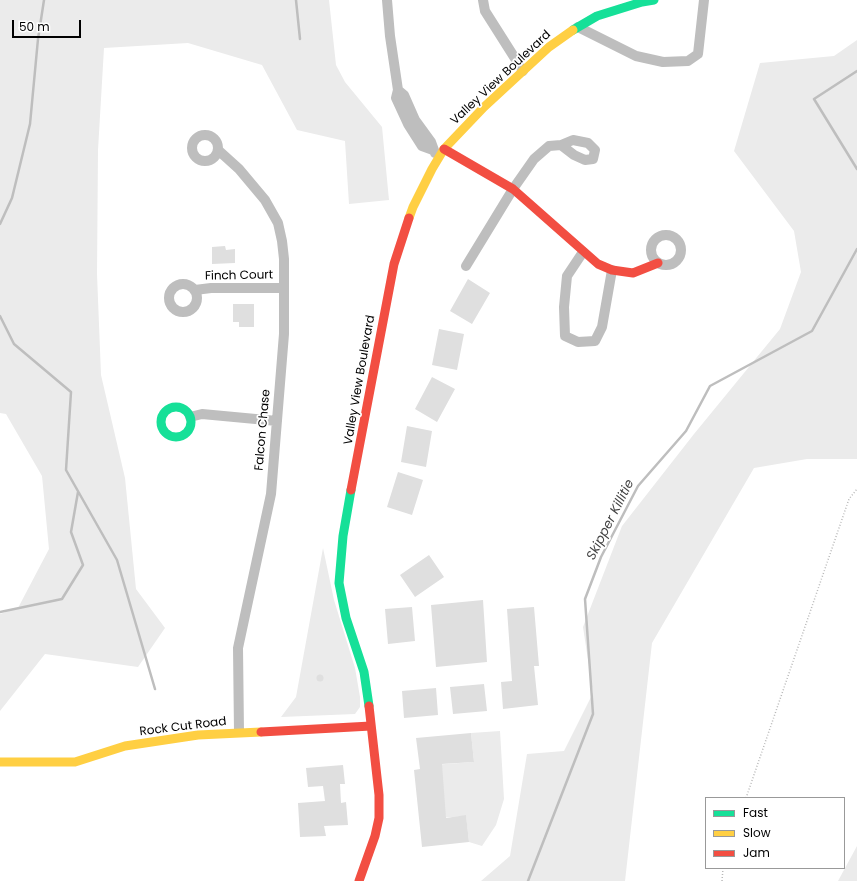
<!DOCTYPE html>
<html>
<head>
<meta charset="utf-8">
<style>
  body { margin:0 }
  #map { position:relative; width:857px; height:881px; overflow:hidden; background:#fff; font-family:Poppins,sans-serif }
  canvas { display:block }
  .legend { position:absolute; left:705px; top:797px; width:140px; height:72px; box-sizing:border-box; background:#fff; border:1px solid #999; margin:0; padding:5px 7px; list-style:none; font-size:12px; color:#000 }
  .legend li { display:flex; align-items:center; gap:8px; height:20px }
  .legend b { width:20px; border:1px solid #999 }
  .scale { position:absolute; left:12px; top:20px; width:69px; height:18px; box-sizing:border-box; border:2px solid #000; border-top:0; padding-left:5px; font-size:12px; line-height:14px; white-space:nowrap; color:#000; -webkit-text-stroke:3px #fff; paint-order:stroke }
</style>
</head>
<body>
<div id="map">
<canvas width="857" height="881"></canvas>
<ul class="legend">
<li><b style="height:5px;background:#16e098"></b>Fast</li>
<li><b style="height:5px;background:#ffcf43"></b>Slow</li>
<li><b style="height:5px;background:#f24e42"></b>Jam</li>
</ul>
<div class="scale">50 m</div>
</div>
<script>
const c = document.querySelector('canvas').getContext('2d');
c.lineJoin = 'round';
function fill(path, color) { c.fillStyle = color; c.fill(path, 'evenodd'); }
const shape = rows => new Path2D(rows.map(r => 'M' + r).join(''));
function trace(path, color, width, dash) { c.strokeStyle = color; c.lineWidth = width; c.lineCap = dash ? 'butt' : 'round'; c.setLineDash(dash || []); c.stroke(path); }
function drawText(font, color, halo, rows, align = 'center') {
  c.font = font + ' Poppins,sans-serif'; c.lineWidth = 3.5; c.setLineDash([]); c.textBaseline = 'middle'; c.strokeStyle = halo; c.fillStyle = color; for (const [text, x, y, turn = 0] of rows) {
    c.save(); c.translate(x, y); c.rotate((+turn || 0) * Math.PI / 180); c.textAlign = isNaN(turn) ? turn : align; if (halo) c.strokeText(text, 0, 0); c.fillText(text, 0, 0); c.restore();
  }
}
const green = shape([
  [0,0,329,0,336,65,345,82,382,127,389,200,349,204,345,141,297,130,262,65,188,43,104,48,98,150,97,274,101,375,125,478,136,589,165,628,138,667,45,654,0,711,0,614,18,608,49,549,42,476,6,414,0,413],
  [857,40,857,459,807,459,754,468,652,643,625,881,481,881,510,856,527,754,564,751,593,693,583,627,622,526,694,434,780,329,801,272,794,231,734,151,760,63,834,56],
  [323,548,334,600,355,668,360,697,360,707,355,714,281,717,296,697],
  [500,731,504,799,496,825,482,846,469,842,466,816,438,818,432,765,474,762,471,733],
  [857,846,857,881,838,881]
]);
const stream = shape([
  [296,0,300,39],
  [857,71,814,99,857,169],
  [0,224,12,198,30,124,38,39,44,0],
  [0,316,14,344,71,392,66,470,117,560,155,689],
  [0,612,62,599,83,565,71,532,78,492],
  [528,881,593,714,585,599,601,557,638,486,686,431,710,386,812,331,857,249]
]);
const building = shape([
  [225,246,226,250,235,249,235,263,212,264,212,247],
  [468,279,490,293,472,324,450,311],
  [233,304,254,304,254,327,239,327,239,322,233,322],
  [439,329,464,334,457,370,432,365],
  [432,377,455,389,437,422,415,409],
  [407,426,432,431,426,467,401,462],
  [398,472,423,480,412,515,387,507],
  [429,555,444,577,415,597,400,575],
  [483,600,487,662,436,667,431,605],
  [412,607,415,641,388,644,385,609],
  [534,607,539,666,534,666,538,705,503,709,501,682,512,681,507,609],
  '316.5 678a3.5 3.5 0 1 1 7 0a3.5 3.5 0 1 1-7 0Z',
  [484,684,487,711,453,714,450,687],
  [436,688,438,715,404,718,402,691],
  [471,733,474,762,442,764,446,818,466,815,469,842,422,847,414,770,420,769,416,738],
  [343,765,345,784,340,784,341,803,346,802,348,825,324,826,326,836,300,837,298,803,325,801,323,786,308,787,306,768]
]);
const path = shape([
  [746,798,849,499,857,489],
  [722,881,723,868]
]);
const street = shape([
  [387,0,390,36,398,90,396,98,408,124,422,146,433,150],
  [483,0,485,11,523,71],
  [578,27,636,56,663,62,688,61,698,54,704,0],
  [398,90,404,95,415,120,431,142,435,153],
  '192 148a13 13 0 1 1 26 0a13 13 0 1 1-26 0Z',
  [218,150,239,169,265,200,278,223,282,241,284,259,284,334,271,494,238,648,239,732],
  '651 250a15 15 0 1 1 30 0a15 15 0 1 1-30 0Z',
  [583,252,567,276,564,307,565,336,578,342,595,341,602,327,612,270],
  [466,266,513,189,534,159,549,146,561,145,573,140,588,143,595,150,593,159,585,160,574,155,561,145],
  '169 298a14 14 0 1 1 28 0a14 14 0 1 1-28 0Z',
  [195,290,211,288,284,288],
  [190,417,202,414,277,421]
]);
const fast = shape([
  [573,30,597,16,642,2,654,0],
  '161 422a15 15 0 1 1 30 0a15 15 0 1 1-30 0Z',
  [351,490,343,536,339,583,346,618,364,672,369,706]
]);
const slow = shape([
  [409,218,413,207,432,169,444,149,484,107,549,47,573,30],
  [0,762,75,762,125,746,198,735,261,732]
]);
const jam = shape([
  [444,149,513,189,598,264,612,270,633,273,658,263],
  [351,490,394,264,409,218],
  [261,732,371,726],
  [359,881,375,836,379,818,379,795,369,706]
]);
const streetNames = [
  ["Valley View Boulevard",501,78,-43],
  ["Finch Court",239,276,-1],
  ["Valley View Boulevard",360,380,-80],
  ["Falcon Chase",263,430,-85],
  ["Rock Cut Road",183,727,-7]
];
const waterNames = [
  ["Skipper Killitie",611,520,-63]
];
fill(green, '#ebebeb');
trace(stream, '#bebebe', 2.5);
fill(building, '#dfdfdf');
trace(path, '#b9b9b9', 1.5, [1, 2]);
trace(street, '#bebebe', 10);
trace(fast, '#16e098', 9);
trace(slow, '#ffcf43', 9);
trace(jam, '#f24e42', 9);
drawText('12px', '#000', '#fff', streetNames);
drawText('italic 13px', '#434343', '#fff', waterNames);
</script>
</body>
</html>
